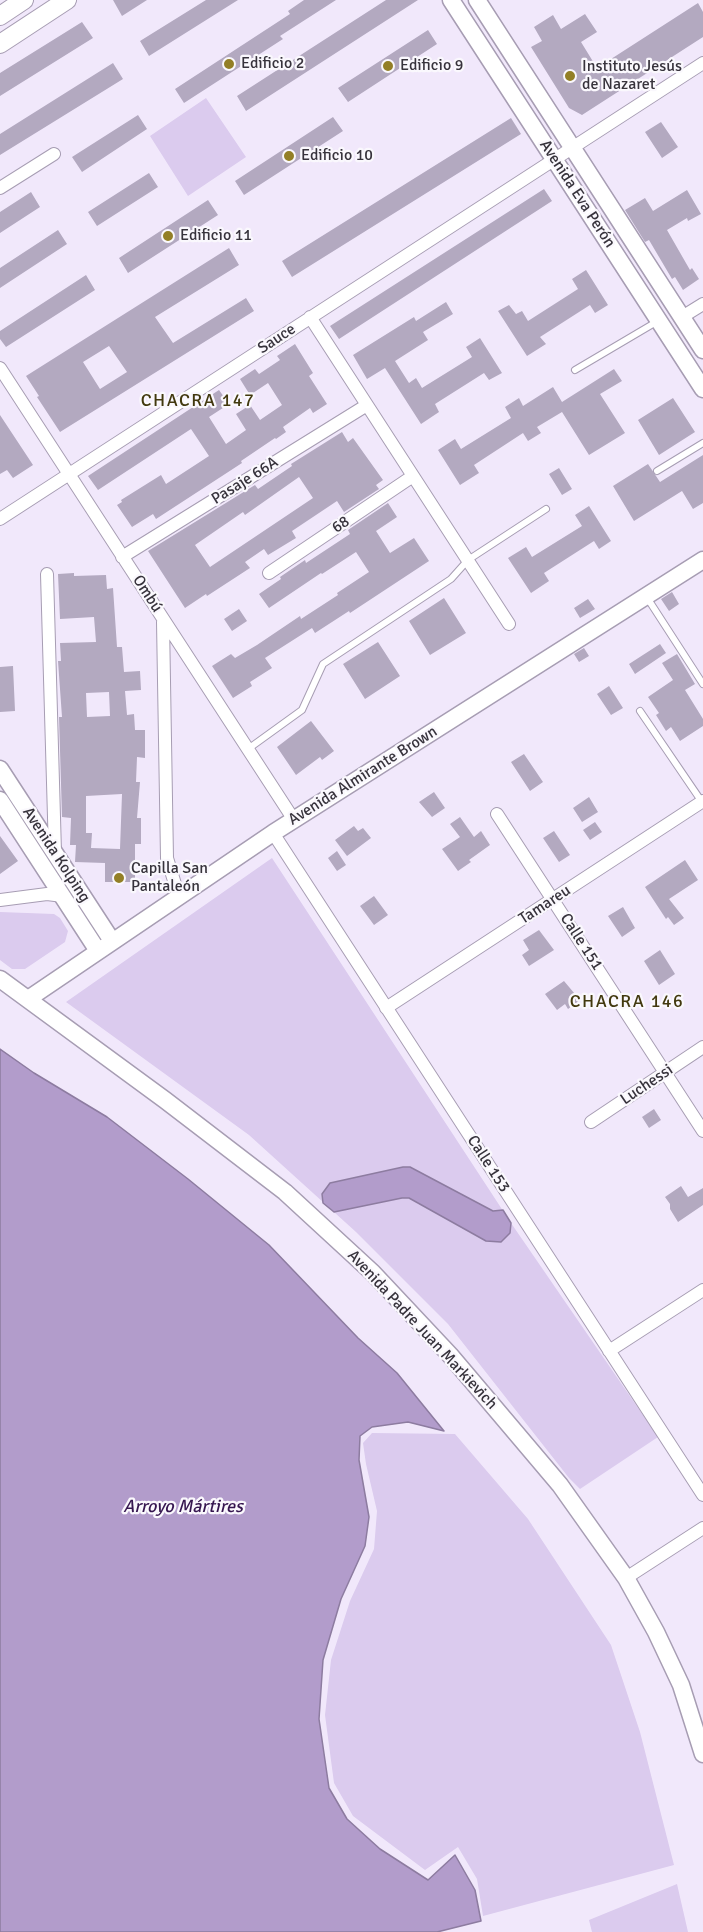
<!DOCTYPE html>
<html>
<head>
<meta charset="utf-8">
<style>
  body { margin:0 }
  canvas { display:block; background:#f1e8fb }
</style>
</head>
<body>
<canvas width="703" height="1932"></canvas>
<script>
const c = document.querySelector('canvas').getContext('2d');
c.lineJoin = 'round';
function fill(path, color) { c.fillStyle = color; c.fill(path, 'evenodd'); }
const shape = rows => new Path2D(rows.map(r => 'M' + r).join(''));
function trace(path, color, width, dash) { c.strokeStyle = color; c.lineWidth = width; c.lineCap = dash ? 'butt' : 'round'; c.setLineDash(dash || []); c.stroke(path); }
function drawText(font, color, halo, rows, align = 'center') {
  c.font = font + ' Signika,sans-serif'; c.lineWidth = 4.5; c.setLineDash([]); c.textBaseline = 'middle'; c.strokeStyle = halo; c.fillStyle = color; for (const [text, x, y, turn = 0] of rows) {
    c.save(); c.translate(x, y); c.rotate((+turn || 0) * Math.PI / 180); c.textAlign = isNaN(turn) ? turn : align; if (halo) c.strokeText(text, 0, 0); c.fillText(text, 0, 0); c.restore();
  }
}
const green = shape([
  [206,98,246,157,188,196,150,136],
  [272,858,511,1223,658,1437,580,1489,569,1478,448,1324,356,1232,249,1135,66,1002],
  [0,912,54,914,60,918,68,931,65,942,25,969,12,969,0,960],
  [372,1433,455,1434,528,1519,611,1645,640,1732,674,1865,483,1916,477,1879,458,1847,425,1870,353,1816,334,1783,325,1715,331,1660,350,1601,374,1549,377,1511,366,1464,363,1443],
  [677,1884,688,1932,592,1932,589,1920]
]);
const water = shape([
  [0,1049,34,1073,107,1117,188,1179,269,1245,358,1338,397,1373,444,1431,408,1422,372,1427,360,1436,359,1460,369,1517,365,1546,341,1599,323,1660,319,1719,329,1788,347,1819,380,1849,428,1880,455,1855,475,1890,481,1921,437,1932,0,1932,0,1049],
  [403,1167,410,1167,493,1211,503,1210,511,1223,510,1233,501,1242,486,1241,409,1198,402,1198,334,1212,323,1203,322,1194,330,1183,403,1167]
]);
const building = shape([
  [113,0,147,0,122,16],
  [206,0,238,0,149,56,140,41],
  [304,0,336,0,280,36,283,39,184,103,175,89,290,14,288,11],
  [386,0,418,0,246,111,237,96],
  [698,3,703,12,703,37,582,115,569,108,531,47,542,41,534,27,553,15,561,29,585,14,597,32,581,42,597,68],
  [82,22,93,38,0,96,0,73],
  [428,30,437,44,348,102,338,88],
  [113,63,123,79,0,155,0,134],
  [138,115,147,129,82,172,72,157],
  [333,117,343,131,244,195,235,181],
  [511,118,521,134,292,277,282,261],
  [661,122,678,147,662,158,645,132],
  [149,173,158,187,97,226,88,212],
  [544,189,552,201,339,339,330,326],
  [687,190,701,214,688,221,687,218,667,230,690,270,692,268,699,279,683,290,675,277,672,279,649,240,645,242,625,210,645,198,653,211],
  [31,192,40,207,0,233,0,212],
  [208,200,218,215,128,273,119,258],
  [58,230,67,244,0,288,0,268],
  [229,248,239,265,155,317,173,343,246,298,254,311,60,432,37,397,39,396,26,376],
  [109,346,127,372,100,389,83,362],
  [586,270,608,305,595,313,590,305,540,337,546,344,527,356,498,311,509,305,516,314,522,311,528,321,578,289,572,279],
  [86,275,95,290,6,347,0,339,0,331],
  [446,302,453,314,423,332,428,340,395,361,409,383,416,378,422,388,472,357,466,347,480,338,502,373,489,380,484,373,435,404,439,412,421,424,385,368,367,379,353,355,414,317,416,321],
  [295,344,313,373,309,376,327,404,313,413,310,408,283,427,286,432,276,439,275,438,241,461,242,463,156,519,153,514,132,527,117,505,122,502,121,500,161,475,166,484,209,456,191,429,98,490,88,476,219,390,229,404,209,417,226,444,246,430,236,414,250,405,260,420,282,405,268,383,250,395,240,379,255,369,259,374,280,360,277,356],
  [614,369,622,381,600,394,625,433,589,455,562,412,537,427,541,433,528,441,523,433,474,465,479,473,460,485,438,450,455,439,461,449,511,418,505,407,519,398,523,406,553,387,562,402],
  [673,398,695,432,659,455,638,420],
  [0,415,33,465,13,478,7,470,0,474],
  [342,432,348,442,353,438,383,480,376,485,379,489,344,512,337,501,292,531,296,538,268,555,264,549,245,562,250,568,207,596,206,594,185,608,148,551,255,485,258,489,292,466,291,464],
  [299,477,313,498,210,567,195,545,243,512,245,515],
  [703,455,703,503,693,509,682,491,634,521,613,486,648,464,660,482],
  [559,468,572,489,562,495,549,474],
  [388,503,397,517,376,531,390,553,414,538,429,561,350,613,349,611,315,633,312,628,265,658,272,668,250,682,252,686,233,698,212,666,231,654,235,658,257,645,300,616,301,619,338,595,337,593,369,572,356,552,322,574,321,573,269,608,259,594,281,579,280,577,305,560,306,563,350,534,348,530],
  [589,506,611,541,599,549,594,541,544,573,549,581,531,593,508,558,526,547,532,557,582,526,575,515],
  [74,573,74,576,106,575,107,589,113,588,117,647,122,647,124,672,140,671,141,690,125,691,127,715,134,714,135,730,145,730,145,758,137,757,136,782,140,782,137,818,141,818,141,844,135,844,135,882,105,882,105,863,75,862,76,845,70,845,71,818,62,817,59,717,62,717,58,661,61,661,60,643,96,642,94,617,60,619,58,574],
  [109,692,110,716,87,717,86,693],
  [122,794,120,849,91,848,92,833,86,833,86,796],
  [672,592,679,604,669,611,661,599],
  [444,598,466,633,430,655,409,621],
  [588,599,595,609,580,618,574,608],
  [239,609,247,621,232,631,224,619],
  [378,642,400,676,365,699,343,664],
  [660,644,666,653,635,674,629,664],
  [584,648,589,656,579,662,574,654],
  [677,654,695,684,685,690,703,719,703,726,680,741,671,727,666,731,656,715,659,713,648,697,673,680,662,663],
  [13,666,15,711,0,712,0,667],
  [609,686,623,708,611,715,597,694],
  [311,721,334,751,322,760,320,757,296,775,277,747],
  [524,754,543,782,530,791,511,762],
  [434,792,445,808,432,817,419,802],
  [589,797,598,812,582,822,573,808],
  [460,817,474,837,481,831,490,845,469,860,471,862,458,871,442,849,460,837,450,824],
  [595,822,602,832,590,840,583,830],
  [354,826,358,831,363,828,371,838,347,856,335,840],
  [554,831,570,855,559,862,543,838],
  [0,836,18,861,0,874],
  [337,851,346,865,337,871,328,858],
  [685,860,698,880,669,899,684,918,674,925,668,917,666,919,645,887],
  [374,896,388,915,374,925,360,906],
  [623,907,635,928,622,937,608,916],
  [539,930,554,950,529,966,522,955,529,950,523,940],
  [660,950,675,974,659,985,644,961],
  [564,981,580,1000,568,1009,565,1004,557,1010,545,994],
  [654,1109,661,1120,649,1128,642,1117],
  [681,1186,688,1197,703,1188,703,1205,678,1222,670,1209,670,1204,665,1197]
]);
const lane = shape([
  [575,370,658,321],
  [657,471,703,443],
  [646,596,703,684],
  [640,711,702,802],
  [248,749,302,710,323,664,451,579,468,560,546,509]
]);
const street = shape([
  [0,188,54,154],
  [310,317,509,624],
  [682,317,703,304],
  [0,368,294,820],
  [0,519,703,63],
  [122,557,367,405],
  [269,573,413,476],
  [47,574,55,852],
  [163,622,167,858,179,897],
  [497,814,703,1131],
  [273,833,703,1495],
  [0,900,47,894,63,896],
  [386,1008,703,801],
  [591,1122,703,1047],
  [609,1351,703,1290],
  [626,1578,703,1528]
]);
const secondary = shape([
  [451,0,703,389],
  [477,0,703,350],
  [0,769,112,941],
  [0,800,98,951],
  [0,979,165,1100,285,1192,373,1273,450,1355,560,1485,626,1578,656,1632,681,1685,703,1754],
  [28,999,273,833,703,560]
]);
const primary = shape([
  [0,16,24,0],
  [0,44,67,0]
]);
const markers = [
  [229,64,6,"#937f26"],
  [388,66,6,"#937f26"],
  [570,76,6,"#937f26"],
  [289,156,6,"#937f26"],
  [168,236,6,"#937f26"],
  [119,878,6,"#937f26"]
];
const poiNames = [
  ["Edificio 2",241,64],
  ["Edificio 9",400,66],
  ["Instituto Jesús",582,67],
  ["de Nazaret",582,85],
  ["Edificio 10",301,156],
  ["Edificio 11",180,236],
  ["Capilla San",131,869],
  ["Pantaleón",131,887]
];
const streetNames = [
  ["Avenida Eva Perón",577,194,57],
  ["Sauce",277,339,-33],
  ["Pasaje 66A",245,481,-32],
  ["68",341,525,-34],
  ["Ombú",147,594,57],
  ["Avenida Almirante Brown",363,776,-32],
  ["Avenida Kolping",56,855,57],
  ["Tamareu",545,905,-33],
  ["Calle 151",581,942,57],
  ["Luchessi",647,1085,-34],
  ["Calle 153",488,1164,57],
  ["Avenida Padre Juan Markievich",422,1330,47]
];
const neighbourhoodNames = [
  ["CHACRA 147",198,401],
  ["CHACRA 146",627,1002]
];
const waterNames = [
  ["Arroyo Mártires",183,1507]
];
fill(green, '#dbcbee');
fill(water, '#b29ccb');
trace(water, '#8d7ca0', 1.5);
fill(building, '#b3a9c0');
trace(lane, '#a79db3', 8);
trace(street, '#a79db3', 14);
trace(secondary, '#a79db3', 19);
trace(primary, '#a79db3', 20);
trace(lane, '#fff', 6);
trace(street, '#fff', 12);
trace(secondary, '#fff', 16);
trace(primary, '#fff', 18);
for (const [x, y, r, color] of markers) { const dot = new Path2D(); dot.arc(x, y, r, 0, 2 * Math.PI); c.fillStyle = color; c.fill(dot); trace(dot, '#faf8fd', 2); }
drawText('16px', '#37333c', '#faf8fd', poiNames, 'left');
drawText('16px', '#37333c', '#faf8fd', streetNames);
c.letterSpacing = '1.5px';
drawText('18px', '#42390f', '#faf8fd', neighbourhoodNames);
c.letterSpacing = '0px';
drawText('italic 18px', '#361650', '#faf8fd', waterNames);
</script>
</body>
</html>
